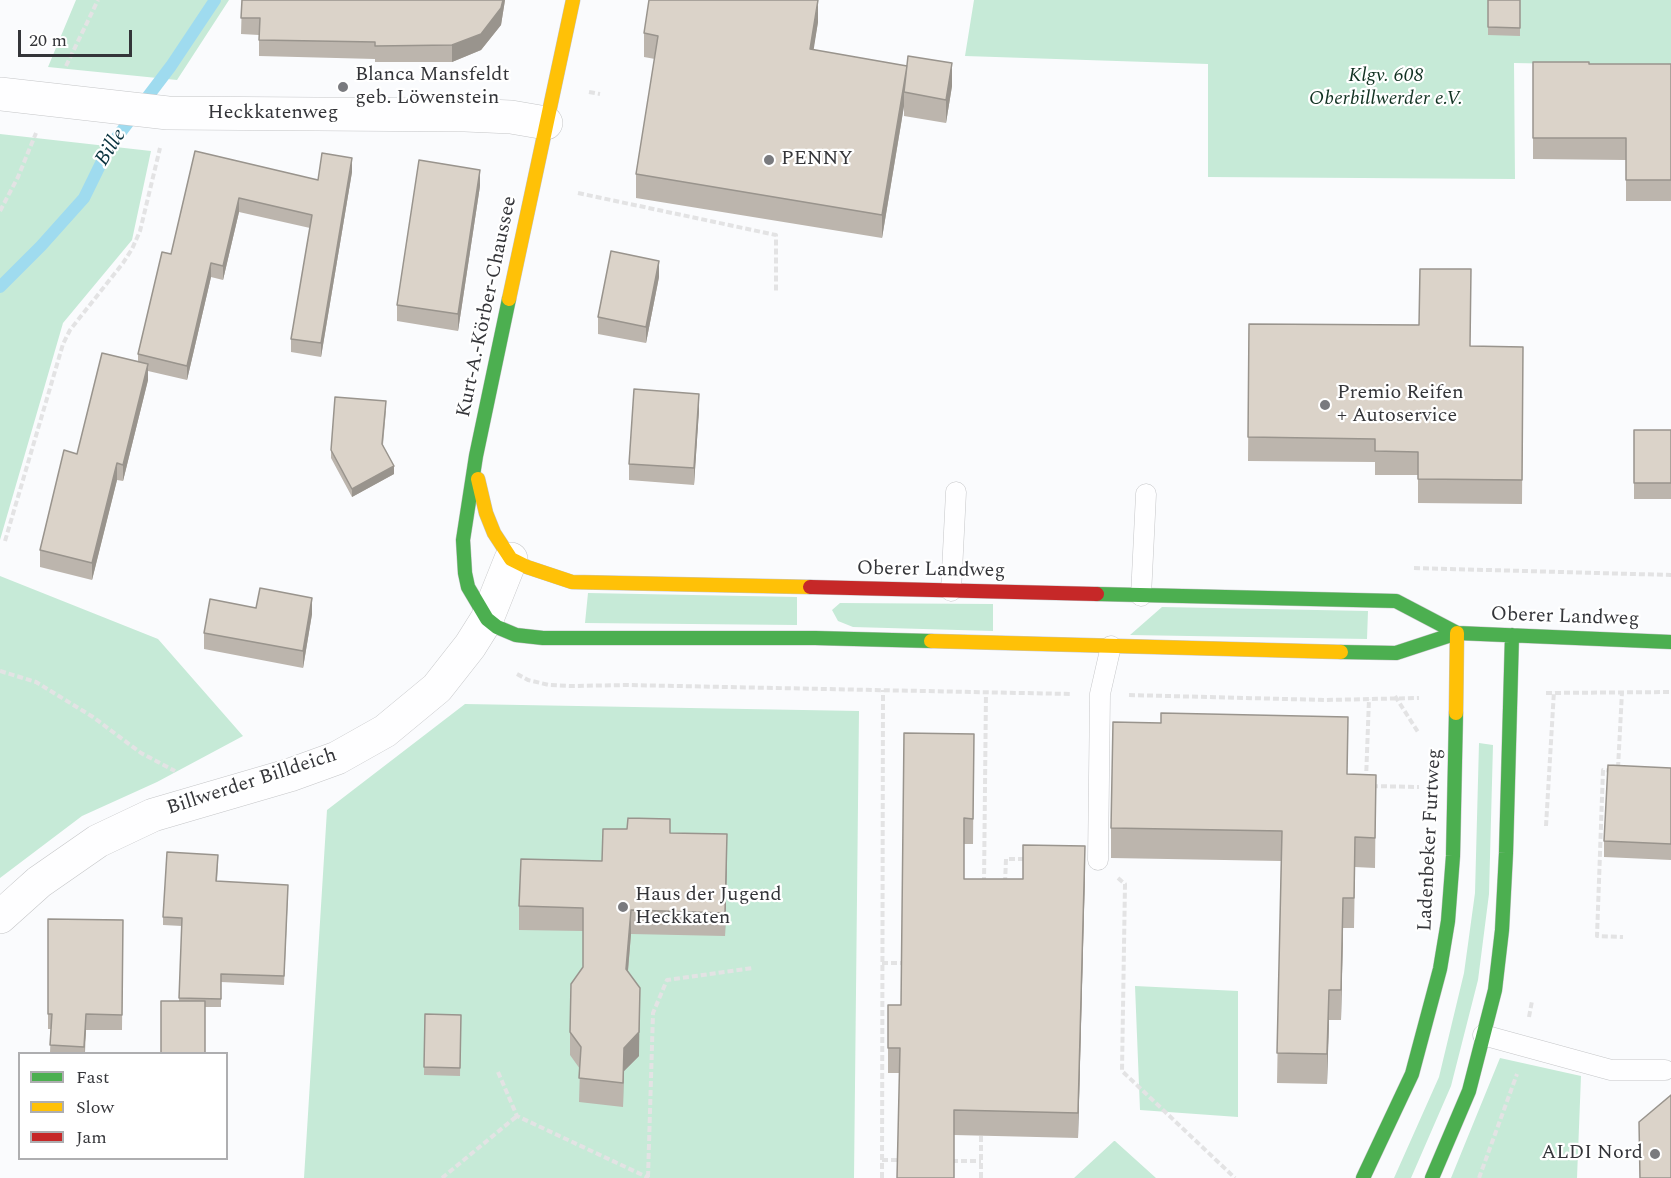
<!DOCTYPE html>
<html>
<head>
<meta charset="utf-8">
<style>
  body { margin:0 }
  #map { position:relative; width:1671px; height:1178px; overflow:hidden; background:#fafbfd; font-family:Spectral,serif }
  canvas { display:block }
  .legend { position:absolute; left:18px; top:1052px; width:210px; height:108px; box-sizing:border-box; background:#fff; border:2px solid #aeaeb0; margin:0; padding:8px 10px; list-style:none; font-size:18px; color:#343539 }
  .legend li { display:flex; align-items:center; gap:12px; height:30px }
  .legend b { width:30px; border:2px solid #aeaeb0 }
  .scale { position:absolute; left:18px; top:30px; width:114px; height:27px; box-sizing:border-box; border:3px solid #343539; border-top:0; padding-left:8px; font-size:18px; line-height:21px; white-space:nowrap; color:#343539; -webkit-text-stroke:4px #fff; paint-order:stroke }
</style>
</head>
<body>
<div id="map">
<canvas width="1671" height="1178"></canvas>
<ul class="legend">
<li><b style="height:8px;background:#4caf50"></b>Fast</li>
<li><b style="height:8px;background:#ffc107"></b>Slow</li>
<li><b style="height:8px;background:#c62828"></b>Jam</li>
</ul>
<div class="scale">20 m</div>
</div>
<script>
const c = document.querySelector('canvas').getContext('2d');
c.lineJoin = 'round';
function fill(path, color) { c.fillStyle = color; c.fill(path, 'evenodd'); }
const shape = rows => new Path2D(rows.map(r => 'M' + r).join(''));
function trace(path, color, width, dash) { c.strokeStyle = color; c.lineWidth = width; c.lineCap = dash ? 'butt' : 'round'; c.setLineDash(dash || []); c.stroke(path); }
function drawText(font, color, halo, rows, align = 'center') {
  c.font = font + ' Spectral,serif'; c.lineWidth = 4.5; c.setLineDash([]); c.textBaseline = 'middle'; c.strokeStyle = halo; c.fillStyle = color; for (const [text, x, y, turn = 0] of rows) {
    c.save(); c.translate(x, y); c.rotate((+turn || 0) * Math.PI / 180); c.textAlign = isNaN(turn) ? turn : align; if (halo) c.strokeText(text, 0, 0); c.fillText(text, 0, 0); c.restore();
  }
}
const green = shape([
  [76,0,229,0,177,80,48,67],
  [974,0,1671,0,1671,66,1514,63,1515,179,1208,177,1208,64,965,56],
  [0,134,151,151,132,240,63,323,0,540],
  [0,576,158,639,243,736,157,782,82,816,0,878],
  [588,593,797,597,797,625,585,623],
  [840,603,993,604,993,631,853,627,838,621,832,610],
  [1162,607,1368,611,1367,639,1130,635],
  [465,704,859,711,854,1178,304,1178,327,810],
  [1479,743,1493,745,1489,894,1478,980,1451,1086,1411,1178,1394,1178,1439,1077,1464,973,1475,893],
  [1135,986,1238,991,1238,1117,1140,1110],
  [1500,1058,1581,1076,1577,1178,1451,1178],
  [1114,1141,1115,1141,1156,1178,1074,1178]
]);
const stream = shape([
  [0,287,41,246,84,198,108,149,171,66,215,0]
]);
const path = shape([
  [66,66,98,0],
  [589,92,600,94],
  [578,193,776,235,776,292],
  [0,211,18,177,36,133],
  [5,541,63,344,70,330,123,263,132,249,140,231,160,148],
  [1414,568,1671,575],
  [0,671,36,682,93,717,141,753,175,771],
  [517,674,528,680,549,685,571,686,628,685,1071,694],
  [1546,693,1671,692],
  [1129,695,1325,700,1419,698],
  [1395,696,1418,732],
  [1618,768,1622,692],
  [1612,771,1603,770,1597,936,1623,937],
  [1366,780,1369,699],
  [1372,786,1419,787],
  [1546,826,1554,691],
  [1118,878,1125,884,1122,1071,1235,1178],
  [984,883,986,691],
  [1005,883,1006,859,1028,859],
  [882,963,904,963],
  [1529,1017,1532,1001],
  [498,1072,517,1116,649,1178],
  [882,1160,902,1160],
  [952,1161,981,1161],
  [648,1177,653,1013,667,980,753,968],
  [442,1178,517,1116],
  [882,1178,883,690],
  [981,1178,981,1131],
  [1479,1178,1517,1074]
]);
const lane = shape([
  [951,591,956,492],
  [1141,596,1146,494],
  [1098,860,1100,694,1111,646],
  [1483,1035,1611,1070,1665,1070]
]);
const street = shape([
  [0,94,168,113,465,115,511,117,546,123],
  [0,917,39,882,98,841,153,815,290,775,337,758,385,731,437,688,470,646,487,619,511,559]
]);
const fast = shape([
  [509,299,476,456,463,540,465,573,468,587,487,619,497,627,516,635,543,638,815,638,931,641],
  [1097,594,1396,601,1457,633],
  [1341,652,1396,653,1457,633,1671,642],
  [1363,1178,1412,1074,1440,969,1448,921,1453,856,1456,713],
  [1432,1178,1469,1091,1495,990,1502,930,1506,853,1512,635]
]);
const slow = shape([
  [509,299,573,0],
  [478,479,486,513,494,533,511,559,527,567,572,582,810,587],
  [931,641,1341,652],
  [1456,713,1457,633]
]);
const jam = shape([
  [810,587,1097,594]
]);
const wall = shape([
  [242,0,505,0,501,25,481,50,452,62,375,62,375,59,259,56,259,35,241,34],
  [1488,0,1520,0,1520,36,1488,35],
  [818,22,813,50,952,86,946,123,904,116,904,106,882,238,636,198,636,174,655,59,644,57,644,33],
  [1533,62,1589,64,1671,64,1671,201,1626,201,1626,160,1533,159],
  [195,151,318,180,352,172,321,357,291,352,291,339,310,228,239,212,223,280,211,277,187,380,148,371,148,380,123,481,117,480,92,580,40,567,40,550,77,454,138,361,138,354,171,254],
  [480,186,458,331,397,321,397,305],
  [659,277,646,343,598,334,598,317],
  [1249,324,1471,346,1523,347,1522,504,1418,503,1418,475,1375,475,1375,462,1248,461],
  [386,410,383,445,394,474,352,497,331,458,331,450],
  [699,410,694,485,629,480,629,464],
  [1634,430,1671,430,1671,499,1634,499],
  [256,608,312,614,303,668,204,649,204,633],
  [974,734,973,844,964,844,964,879,1023,879,1085,871,1078,1138,954,1135,899,1073,888,1073,888,1005,901,1005],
  [1671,768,1671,860,1604,857,1604,841],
  [1347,774,1376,775,1375,868,1355,867,1354,928,1343,928,1341,1020,1329,1020,1327,1084,1277,1083,1281,861,1111,858,1111,828],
  [670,833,727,858,725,936,631,934,628,971,639,1056,624,1071,623,1107,579,1102,580,1069,570,1055,570,1032,583,967,583,931,519,930,519,906],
  [218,864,217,882,288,894,284,985,221,982,221,1007,205,1007,179,1001,182,926,163,925,163,917],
  [48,919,123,920,122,1030,86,1030,85,1053,50,1053,51,1029,48,1029],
  [425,1014,461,1015,460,1076,424,1075]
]);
const shadedWall = shape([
  [503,0,505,0,501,25,481,50,452,62,452,45],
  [818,0,818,22,810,73,810,49],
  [952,63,952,86,946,123,946,100],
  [907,66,904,92,904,106,882,238,882,215],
  [352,158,352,172,321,357,321,343],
  [480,170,480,186,458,331,458,314],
  [239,198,239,212,223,280,223,266],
  [659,261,659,277,646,343,646,327],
  [211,263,211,277,187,380,187,366],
  [148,364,148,380,123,481,123,465],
  [699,394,699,410,694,485,694,468],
  [117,463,117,480,92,580,92,563],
  [394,466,394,474,352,497,352,489],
  [312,598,312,614,303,668,303,651],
  [727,834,727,858,725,936,725,913],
  [1085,846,1085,871,1078,1138,1078,1113],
  [1343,898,1343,928,1341,1020,1341,990],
  [631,910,631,934,626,993,626,969],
  [640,988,639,1056,624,1071,623,1107,624,1048],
  [1329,990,1329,1020,1327,1084,1327,1054],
  [86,1014,86,1030,84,1053,84,1047]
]);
const building = shape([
  [242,0,503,0,501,8,481,34,452,45,375,46,375,42,259,40,260,18,241,18,242,0],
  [649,0,818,0,810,49,907,66,882,215,636,174,658,36,644,33,649,0],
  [1488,0,1520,0,1520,28,1488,27,1488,0],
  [908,56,952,63,946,100,904,92,908,56],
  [1533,62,1589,62,1589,64,1671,64,1671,180,1626,180,1626,138,1533,138,1533,62],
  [195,151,318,180,322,153,352,158,321,343,291,339,312,215,239,198,223,266,211,263,187,366,138,354,162,252,171,254,195,151],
  [419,160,480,170,458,314,397,305,419,160],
  [611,251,659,261,646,327,598,317,611,251],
  [1420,269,1471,269,1470,346,1523,347,1522,480,1418,479,1418,452,1375,451,1375,439,1248,437,1249,324,1419,325,1420,269],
  [102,353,148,364,123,465,117,463,92,563,40,550,64,450,77,454,102,353],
  [634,389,699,394,694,468,629,464,634,389],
  [335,397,386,401,382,444,394,466,352,489,331,450,335,397],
  [1634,430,1671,430,1671,483,1634,483,1634,430],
  [260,588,312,598,303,651,204,633,210,599,256,608,260,588],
  [1161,713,1348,717,1347,774,1376,775,1375,838,1355,837,1354,898,1343,898,1341,990,1329,990,1327,1054,1277,1053,1282,831,1111,828,1113,722,1161,723,1161,713],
  [904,733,974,734,973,819,964,818,964,879,1023,879,1023,845,1085,846,1078,1113,954,1110,954,1178,897,1178,900,1048,888,1048,888,1005,901,1005,904,733],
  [1608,765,1671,768,1671,844,1604,841,1608,765],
  [628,818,670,819,670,833,727,834,725,913,631,910,626,969,640,988,639,1032,624,1048,623,1083,579,1078,581,1047,570,1032,571,984,583,967,583,908,519,906,521,859,602,861,603,829,627,829,628,818],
  [167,852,218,855,216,881,288,885,284,976,221,974,221,999,179,998,182,918,163,917,167,852],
  [48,919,123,920,122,1015,86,1014,84,1047,50,1045,52,1014,48,1014,48,919],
  [161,1001,205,1001,205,1053,161,1053,161,1001],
  [425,1014,461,1015,460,1068,424,1067,425,1014],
  [1671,1095,1671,1178,1640,1178,1639,1122,1671,1095]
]);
const markers = [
  [343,87,6,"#797a7e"],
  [769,160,6,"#797a7e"],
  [1325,405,6,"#797a7e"],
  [623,907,6,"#797a7e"],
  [1655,1154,6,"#797a7e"]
];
const poiNames = [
  ["Blanca Mansfeldt",355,76],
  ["geb. Löwenstein",355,99],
  ["PENNY",781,160],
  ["Premio Reifen",1337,394],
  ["+ Autoservice",1337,417],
  ["Haus der Jugend",635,896],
  ["Heckkaten",635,919],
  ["ALDI Nord",1643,1154,"right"]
];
const parkNames = [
  ["Klgv. 608",1386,77],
  ["Oberbillwerder e.V.",1386,100]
];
const streetNames = [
  ["Heckkatenweg",273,114],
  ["Kurt-A.-Körber-Chaussee",488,307,-78],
  ["Oberer Landweg",931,571,1],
  ["Oberer Landweg",1565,618,2],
  ["Billwerder Billdeich",252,783,-18],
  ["Ladenbeker Furtweg",1431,840,-87]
];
const waterNames = [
  ["Bille",112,148,-58]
];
fill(green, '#c6ead7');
trace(stream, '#9fdbef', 12);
trace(lane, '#c5c6c8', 21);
trace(street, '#c5c6c8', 34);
trace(fast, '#c5c6c8', 15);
trace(slow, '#c5c6c8', 15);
trace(jam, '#c5c6c8', 15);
trace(path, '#e3e3e4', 4, [6, 3]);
trace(lane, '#fefeff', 20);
trace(street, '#fefeff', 33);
trace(fast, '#4caf50', 14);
trace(slow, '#ffc107', 14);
trace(jam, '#c62828', 14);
fill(wall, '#bcb5ad');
fill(shadedWall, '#99948d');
fill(building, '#dbd3c9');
trace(building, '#99948d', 1.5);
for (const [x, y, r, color] of markers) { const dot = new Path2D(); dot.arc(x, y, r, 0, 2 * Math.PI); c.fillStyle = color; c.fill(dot); trace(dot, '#fff', 2); }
drawText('20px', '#343539', '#fff', poiNames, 'left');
drawText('italic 20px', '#113222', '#fff', parkNames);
drawText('20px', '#343539', '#fff', streetNames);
drawText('italic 21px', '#08323e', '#fff', waterNames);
</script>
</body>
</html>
